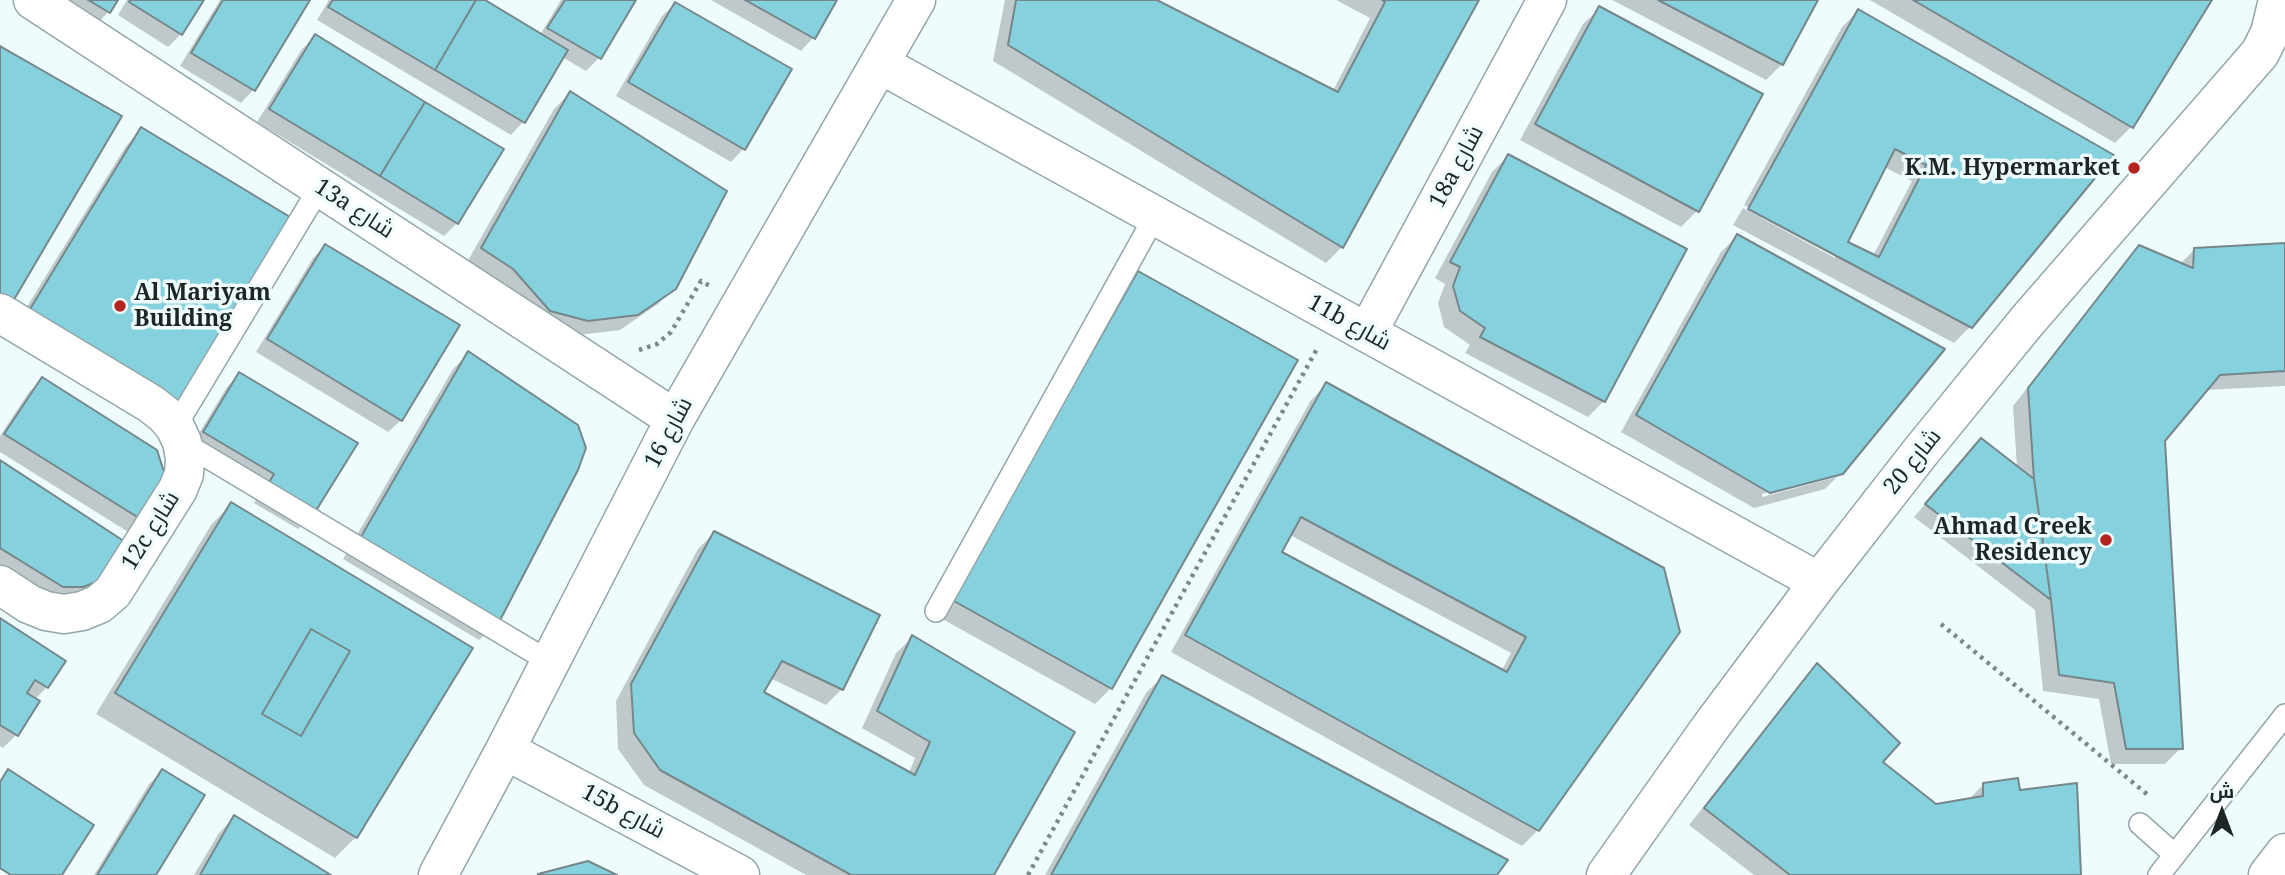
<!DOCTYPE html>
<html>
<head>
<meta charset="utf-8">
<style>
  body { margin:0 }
  #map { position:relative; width:2285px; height:875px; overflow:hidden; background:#effcfe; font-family:"Noto Serif",Cairo,serif }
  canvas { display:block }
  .north { position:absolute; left:2187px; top:777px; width:70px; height:70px; -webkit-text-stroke:5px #effcfe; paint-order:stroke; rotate:0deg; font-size:19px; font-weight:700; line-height:28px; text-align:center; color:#1e2526 }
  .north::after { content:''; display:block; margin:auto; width:24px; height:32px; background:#1e2526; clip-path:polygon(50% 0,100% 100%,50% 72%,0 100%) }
</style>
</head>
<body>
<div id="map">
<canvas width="2285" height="875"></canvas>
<div class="north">ش</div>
</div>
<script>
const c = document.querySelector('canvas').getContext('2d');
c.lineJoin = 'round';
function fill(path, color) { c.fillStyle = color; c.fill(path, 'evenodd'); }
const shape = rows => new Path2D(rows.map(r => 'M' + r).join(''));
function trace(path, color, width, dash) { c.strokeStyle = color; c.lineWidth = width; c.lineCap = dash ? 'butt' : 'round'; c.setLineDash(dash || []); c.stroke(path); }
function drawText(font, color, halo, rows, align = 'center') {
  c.font = font + ' "Noto Serif",Cairo,serif'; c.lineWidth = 7; c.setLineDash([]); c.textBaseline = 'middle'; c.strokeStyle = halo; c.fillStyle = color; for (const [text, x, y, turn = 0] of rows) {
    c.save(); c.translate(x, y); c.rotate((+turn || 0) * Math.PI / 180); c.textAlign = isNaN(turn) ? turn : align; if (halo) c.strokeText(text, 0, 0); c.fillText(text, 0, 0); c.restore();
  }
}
const shadow = shape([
  [55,0,116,0,108,12,96,25],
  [127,0,202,0,181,34,168,47,118,15],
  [220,0,308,0,253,90,241,103,180,66],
  [329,0,481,0,540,35,561,0,634,0,599,58,586,71,562,57,523,122,511,135,317,20],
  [711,0,835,0,813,38,801,51],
  [1005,0,1153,0,1333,91,1370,18,1336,0,1477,0,1342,247,1326,263,993,61],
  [1612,0,1816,0,1782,64,1766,80],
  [1870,0,2210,0,2131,127,2115,143],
  [675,4,743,149,731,162,616,96,662,16],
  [1599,9,1697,211,1681,227,1520,140,1583,24],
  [1858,11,2111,155,1970,327,1954,343,1733,225,1743,208,1835,258,1835,254,1744,205,1842,27],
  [1884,167,1912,181,1873,256,1846,243],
  [315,37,457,223,444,236,257,122,302,49],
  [570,93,674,288,658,304,620,330,571,336,466,264,554,109],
  [142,130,292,220,12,331,126,146],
  [1508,156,1685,250,1604,401,1588,417,1465,353,1470,345,1444,327,1438,303,1445,284,1435,278,1492,172],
  [1737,236,1841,472,1762,494,1762,497,1837,477,1825,489,1754,508,1621,432,1721,252],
  [2285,245,2285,386,2205,390,2163,441,2181,748,2165,764,2111,764,2099,699,2043,691,2035,610,1914,517,1969,453,2017,468,2013,406,2124,264,2140,248,2180,264,2194,250],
  [325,246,401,420,388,432,256,352,313,258],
  [1138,273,1296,361,1111,688,1095,704,937,616,1122,289],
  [469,353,495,625,479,640,343,559,453,369],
  [240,374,311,516,298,529,254,503,263,487,192,445,227,387],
  [42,380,163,475,133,535,0,452,0,436,29,392],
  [1327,384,1663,570,1538,830,1522,846,1171,652,1311,400],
  [1290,535,1511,653,1501,672,1280,553],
  [0,462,130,547,89,592,50,599,0,568],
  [231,504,470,648,356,837,335,858,96,714,211,525],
  [714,533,842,689,826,705,770,678,762,693,909,773,915,758,862,728,896,653,912,638,992,875,806,875,644,785,618,749,616,701,698,549],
  [0,621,63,661,47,687,34,700,37,702,16,735,3,748,0,746],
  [1817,666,1881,762,1935,806,1968,800,1984,784,2018,792,2079,875,1754,875,1689,825,1801,682],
  [1162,677,1495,875,1045,875,1146,693],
  [162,771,154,875,94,875,149,784],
  [235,817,328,875,194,875,219,833]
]);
const building = shape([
  [88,0,118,0,110,13,88,0],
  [130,0,204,0,182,35,129,2,130,0],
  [223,0,310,0,255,91,191,53,223,0],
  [333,0,476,0,435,70,328,7,333,0],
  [476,0,485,0,568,50,525,123,435,70,476,0],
  [565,0,636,0,601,59,547,28,565,0],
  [745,0,837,0,815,39,745,0],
  [1016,0,1157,0,1338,92,1385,2,1382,0,1479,0,1343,248,1008,45,1016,0],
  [1658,0,1818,0,1783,65,1658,0],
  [1913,0,2212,0,2133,128,1913,0],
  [675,2,792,69,745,150,628,82,675,2],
  [1599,6,1763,94,1699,212,1535,124,1599,6],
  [1858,9,2114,155,1972,328,1748,209,1858,9],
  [1895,149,1926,165,1879,257,1848,242,1895,149],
  [315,34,425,102,380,176,269,109,315,34],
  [0,46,122,116,12,303,0,296,0,46],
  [570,91,727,191,676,289,638,315,588,321,550,311,513,269,481,248,570,91],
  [425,102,504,149,458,224,380,176,425,102],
  [141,127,295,220,180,407,27,314,141,127],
  [1508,154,1687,249,1605,402,1480,337,1485,328,1460,311,1453,286,1460,267,1450,262,1508,154],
  [1737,234,1945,349,1843,474,1770,493,1636,415,1737,234],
  [2285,243,2285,371,2220,375,2165,441,2183,749,2126,749,2114,683,2059,675,2051,600,2034,479,2028,388,2139,245,2193,268,2194,248,2285,243],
  [325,244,460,325,402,421,267,339,325,244],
  [1138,271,1298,360,1112,689,952,600,1138,271],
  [468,351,578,425,586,448,578,470,497,626,358,542,468,351],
  [239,372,358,443,312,517,265,489,274,474,203,432,239,372],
  [42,377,157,450,165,475,147,523,4,434,42,377],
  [1326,382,1664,568,1680,632,1539,831,1185,635,1326,382],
  [1301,517,1526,637,1507,672,1282,552,1301,517],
  [1981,438,2034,479,2051,600,1925,504,1981,438],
  [0,460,133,547,104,579,83,587,63,587,0,548,0,460],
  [231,502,473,648,357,838,115,693,231,502],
  [311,629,350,651,301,736,262,714,311,629],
  [714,531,880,615,843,690,782,661,764,692,915,775,930,742,877,711,912,635,1075,732,994,875,851,875,660,770,634,733,631,684,714,531],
  [0,618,66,661,48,688,35,680,27,693,40,701,18,736,0,725,0,618],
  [311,629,350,651,301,736,262,714,311,629],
  [1817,663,1900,743,1883,762,1936,804,1983,796,1983,783,2018,778,2020,790,2077,783,2081,875,1790,875,1704,808,1817,663],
  [1162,675,1508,860,1497,875,1051,875,1162,675],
  [8,769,94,825,62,875,11,875,0,868,0,782,8,769],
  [162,769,205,795,156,875,97,875,162,769],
  [234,815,331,875,200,875,234,815],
  [588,861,617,875,538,875,538,874,588,861]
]);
const path = shape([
  [639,350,657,344,671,332,701,281,710,286],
  [1941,624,2148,795],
  [1028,875,1318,347]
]);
const lane = shape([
  [175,427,320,187],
  [182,442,550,662],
  [936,611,1155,216],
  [2140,824,2175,855],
  [2159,875,2285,715]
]);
const street = shape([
  [33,0,675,419],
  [880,64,1819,582],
  [0,313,151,404,165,415,175,427,182,442,185,458,184,474,178,489,113,592,99,604,82,611,64,614,46,611,29,604,0,585],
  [1367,333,1547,0],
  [505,750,740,875],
  [438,875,505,750,675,419,916,0],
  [1606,875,1710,728,1819,582,1922,450,2028,320,2260,53,2270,33,2278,0]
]);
const secondary = shape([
  [2268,875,2285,853]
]);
const markers = [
  [2134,168,7,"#b4251f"],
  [120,306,7,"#b4251f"],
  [2106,540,7,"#b4251f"]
];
const streetNames = [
  ["18a شارع",1457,167,-62],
  ["13a شارع",354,209,33],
  ["11b شارع",1349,323,29],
  ["شارع 16",669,433,-62],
  ["شارع 20",1913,462,-51],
  ["12c شارع",151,531,-58],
  ["15b شارع",623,812,28]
];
const poiNames = [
  ["K.M. Hypermarket",2120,168],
  ["Al Mariyam",134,293,"left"],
  ["Building",134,319,"left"],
  ["Ahmad Creek",2092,527],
  ["Residency",2092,553]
];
fill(shadow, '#0003');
fill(building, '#85d1dd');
trace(building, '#75878a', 2);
trace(lane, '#93a6a9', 24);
trace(street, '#93a6a9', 41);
trace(secondary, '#93a6a9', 41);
trace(path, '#7e8889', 4.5, [3.5, 5]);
trace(lane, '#fff', 21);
trace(street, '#fff', 38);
trace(secondary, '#fff', 38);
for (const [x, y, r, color] of markers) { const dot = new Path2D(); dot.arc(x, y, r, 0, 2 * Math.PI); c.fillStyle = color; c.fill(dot); trace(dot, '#effcfe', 2.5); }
drawText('23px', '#1e2526', '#effcfe', streetNames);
drawText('bold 23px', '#1e2526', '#effcfe', poiNames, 'right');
</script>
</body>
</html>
